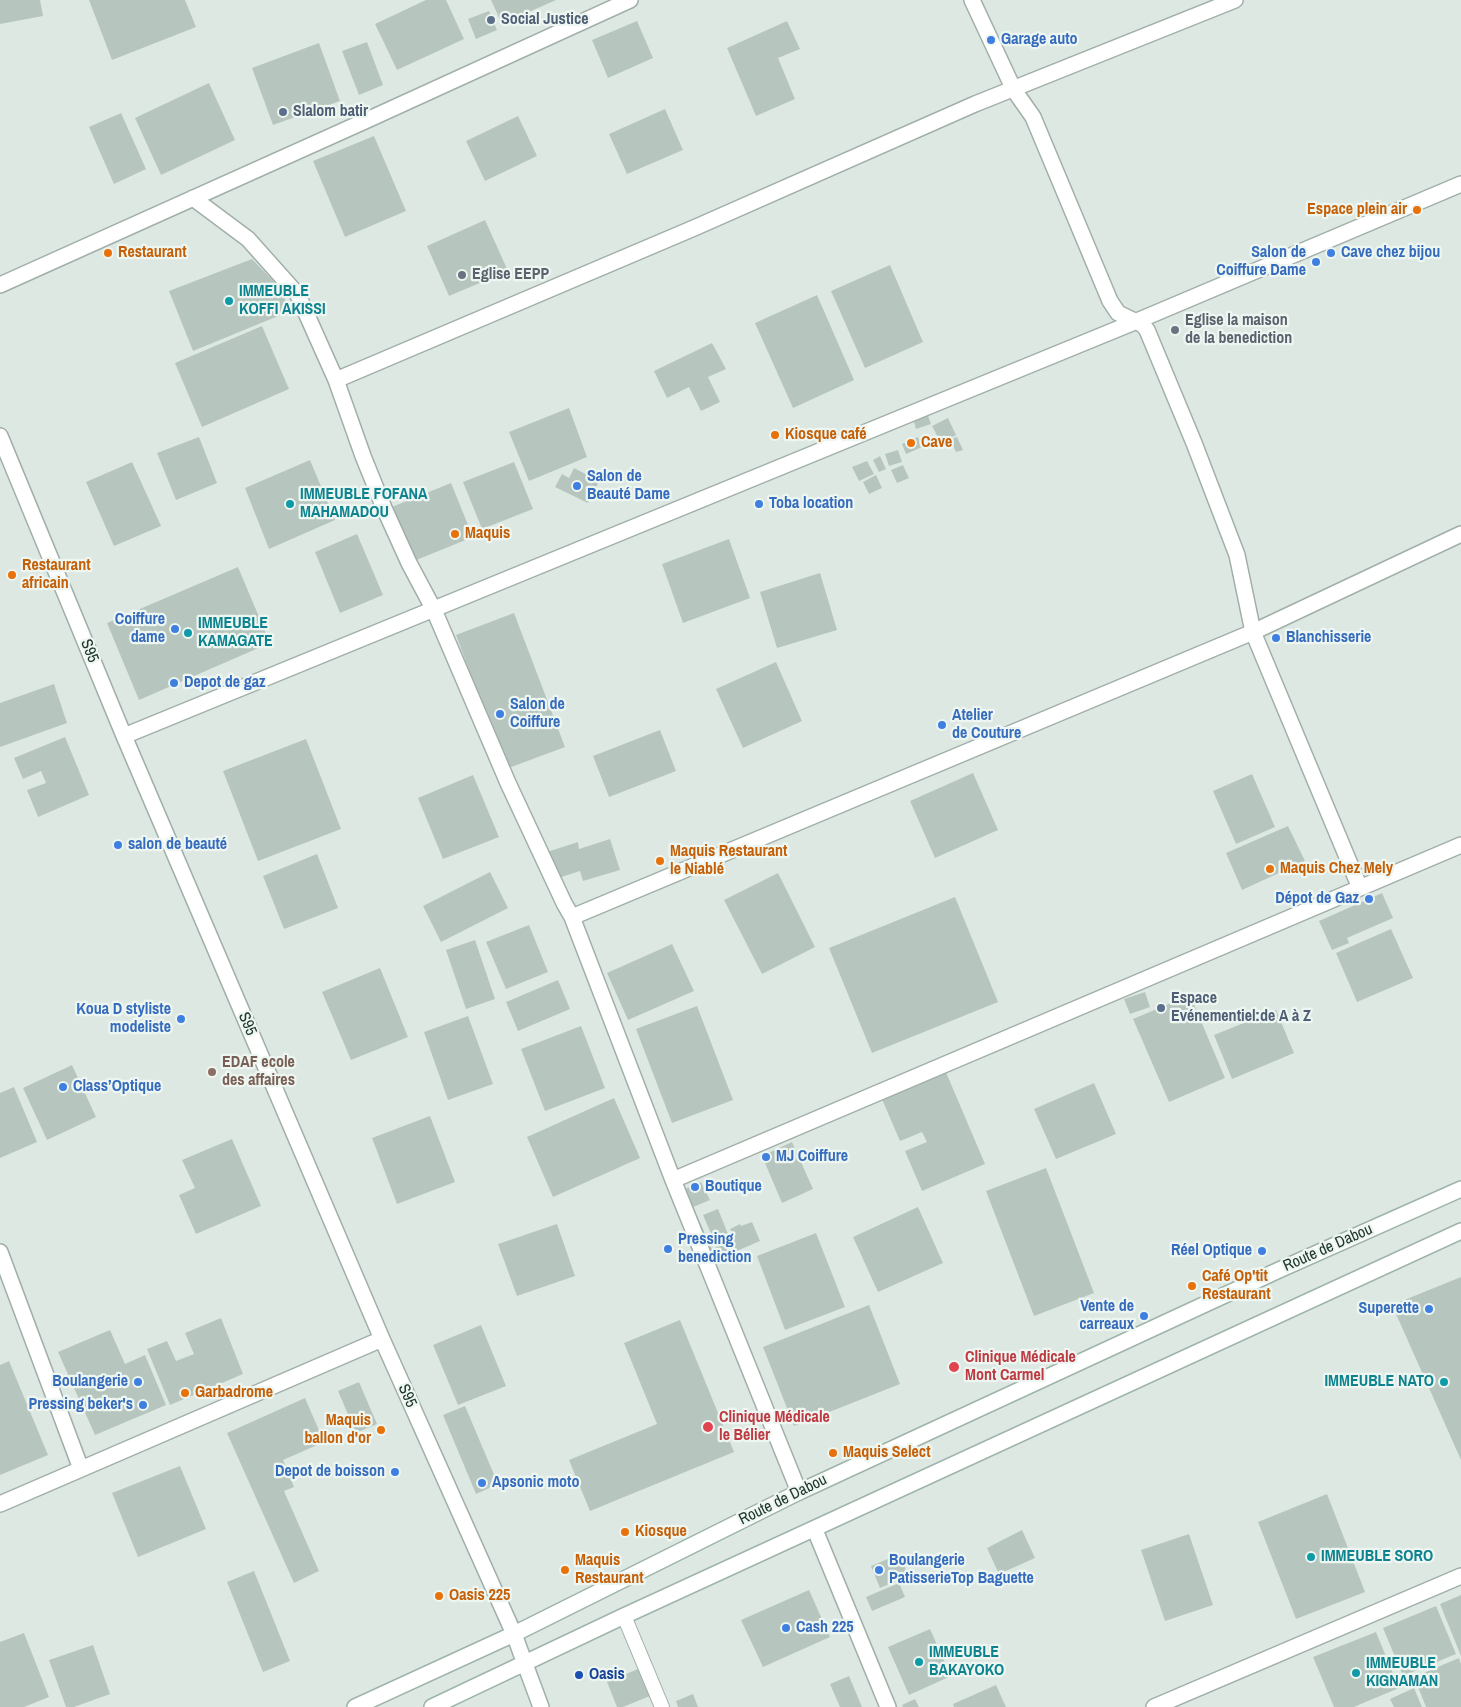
<!DOCTYPE html>
<html>
<head>
<meta charset="utf-8">
<style>
  body { margin:0 }
  canvas { display:block; background:#dee8e3 }
</style>
</head>
<body>
<canvas width="1461" height="1707"></canvas>
<script>
const c = document.querySelector('canvas').getContext('2d');
c.lineJoin = 'round';
function fill(path, color) { c.fillStyle = color; c.fill(path, 'evenodd'); }
const shape = rows => new Path2D(rows.map(r => 'M' + r).join(''));
function trace(path, color, width, dash) { c.strokeStyle = color; c.lineWidth = width; c.lineCap = dash ? 'butt' : 'round'; c.setLineDash(dash || []); c.stroke(path); }
function drawText(font, color, halo, rows, align = 'center') {
  c.font = font + ' "Archivo Narrow",sans-serif'; c.lineWidth = 4.5; c.setLineDash([]); c.textBaseline = 'middle'; c.strokeStyle = halo; c.fillStyle = color; for (const [text, x, y, turn = 0] of rows) {
    c.save(); c.translate(x, y); c.rotate((+turn || 0) * Math.PI / 180); c.textAlign = isNaN(turn) ? turn : align; if (halo) c.strokeText(text, 0, 0); c.fillText(text, 0, 0); c.restore();
  }
}
const building = shape([
  [0,0,40,0,43,16,0,24],
  [89,0,185,0,196,27,112,60],
  [426,0,446,0,464,39,397,70,375,24],
  [491,0,556,0,502,24],
  [489,11,497,30,476,39,468,19],
  [637,21,653,58,608,78,592,40],
  [787,21,800,49,778,58,795,99,756,116,727,48],
  [367,42,383,85,359,95,342,51],
  [319,43,340,101,273,125,252,68],
  [209,83,235,140,161,175,135,118],
  [665,109,683,150,627,174,609,134],
  [121,113,146,169,114,184,89,127],
  [518,116,537,156,485,181,466,141],
  [374,136,406,211,345,237,313,161],
  [485,220,508,271,449,296,427,246],
  [252,259,283,291,288,312,193,351,169,291],
  [890,265,923,342,865,368,831,291],
  [817,295,854,380,793,408,755,323],
  [262,326,289,389,202,427,175,363],
  [712,343,726,369,708,377,720,402,701,411,689,387,667,398,654,371],
  [569,408,587,457,529,481,509,432],
  [927,413,931,424,916,429,913,418],
  [948,418,956,435,941,443,932,426],
  [199,437,217,483,176,500,157,453],
  [918,437,922,447,906,454,902,444],
  [957,437,963,450,956,452,950,439],
  [898,450,902,462,889,466,885,454],
  [880,456,886,469,879,472,873,460],
  [310,460,335,520,269,549,245,488],
  [867,461,874,474,859,481,852,467],
  [132,462,161,526,114,546,86,482],
  [514,462,533,509,482,529,463,482],
  [903,465,909,478,897,483,891,470],
  [574,468,599,481,588,503,555,487,562,474,569,478],
  [876,475,882,488,869,494,863,482],
  [451,483,473,537,409,563,387,509],
  [357,534,383,595,340,613,315,552],
  [729,539,750,598,683,623,662,564],
  [238,567,270,643,139,700,107,623],
  [820,573,837,630,777,648,760,592],
  [514,613,565,747,506,769,456,635],
  [776,662,802,721,743,748,716,689],
  [54,684,67,723,0,747,0,703],
  [660,730,676,771,609,797,593,756],
  [65,737,89,795,38,817,27,790,46,783,41,771,23,779,14,758],
  [306,739,341,829,258,861,223,771],
  [973,773,998,830,935,858,910,801],
  [1252,774,1275,827,1236,844,1213,791],
  [473,775,499,837,443,859,418,798],
  [1288,826,1305,861,1242,890,1226,853],
  [610,839,620,870,583,881,580,871,555,879,547,852,578,842,579,849],
  [317,854,338,908,284,929,263,876],
  [490,872,508,908,441,942,423,906],
  [778,873,815,947,762,974,724,900],
  [1382,893,1393,918,1347,938,1349,943,1332,950,1319,921],
  [955,897,998,1002,872,1053,829,948],
  [529,925,548,972,506,989,486,942],
  [1391,929,1413,978,1357,1002,1336,953],
  [475,940,495,999,466,1009,446,950],
  [672,944,694,991,628,1020,607,973],
  [380,968,408,1037,351,1060,322,992],
  [558,980,570,1009,518,1031,506,1002],
  [1145,992,1150,1007,1130,1014,1124,999],
  [1190,995,1225,1078,1169,1102,1133,1019],
  [697,1006,733,1100,672,1123,636,1029],
  [1276,1010,1294,1053,1232,1079,1214,1035],
  [468,1016,493,1084,448,1100,424,1032],
  [581,1026,605,1088,545,1111,521,1049],
  [72,1065,96,1117,47,1140,23,1088],
  [945,1070,985,1164,922,1191,905,1151,927,1142,922,1132,900,1141,881,1097],
  [1094,1083,1116,1134,1056,1159,1034,1109],
  [14,1087,37,1142,0,1158,0,1093],
  [614,1098,640,1158,553,1197,527,1137],
  [430,1116,455,1182,397,1204,372,1138],
  [232,1139,261,1206,196,1234,179,1195,195,1188,182,1160],
  [792,1142,813,1189,782,1203,762,1156],
  [1046,1168,1094,1293,1034,1316,986,1191],
  [701,1182,710,1200,693,1207,712,1249,735,1239,730,1229,740,1224,741,1226,752,1222,760,1241,711,1262,680,1191],
  [918,1207,943,1263,878,1292,853,1237],
  [718,1209,730,1239,716,1245,703,1215],
  [557,1224,575,1276,517,1296,498,1244],
  [816,1233,845,1307,785,1330,757,1256],
  [1461,1277,1461,1460,1392,1305],
  [869,1305,900,1384,794,1426,763,1347],
  [221,1318,243,1374,170,1405,147,1349,167,1341,176,1361,194,1354,185,1333],
  [680,1320,734,1452,590,1511,569,1460,657,1424,624,1343],
  [481,1325,506,1386,458,1405,433,1345],
  [110,1330,125,1364,145,1355,166,1405,95,1435,58,1352],
  [9,1361,48,1455,0,1475,0,1365],
  [359,1382,377,1424,356,1433,338,1391],
  [305,1398,324,1442,283,1460,294,1487,284,1491,319,1571,294,1583,227,1433],
  [465,1406,498,1484,476,1494,443,1415],
  [180,1466,206,1529,138,1557,112,1493],
  [1327,1494,1365,1592,1296,1619,1258,1522],
  [1022,1530,1035,1558,999,1574,987,1548],
  [1189,1534,1213,1605,1165,1621,1141,1550],
  [900,1554,908,1576,880,1588,871,1566],
  [254,1571,290,1661,263,1672,227,1582],
  [899,1583,905,1597,872,1611,866,1597],
  [809,1590,830,1637,763,1667,741,1620],
  [1461,1595,1461,1656,1440,1604],
  [1436,1606,1456,1654,1403,1676,1383,1628],
  [930,1629,951,1676,909,1695,888,1647],
  [1376,1632,1399,1688,1354,1707,1334,1707,1313,1657],
  [24,1633,49,1697,24,1707,0,1707,0,1642],
  [93,1645,110,1694,74,1707,66,1707,49,1660],
  [1459,1658,1461,1664,1461,1707,1426,1707,1414,1677],
  [638,1669,650,1696,623,1707,617,1707,607,1682],
  [849,1676,862,1707,840,1707,830,1684],
  [996,1685,1006,1707,954,1707,953,1704],
  [1414,1688,1422,1707,1394,1707,1390,1699],
  [693,1694,698,1707,678,1707,676,1701],
  [915,1699,919,1707,903,1707,902,1705]
]);
const lane = shape([
  [624,1616,662,1707]
]);
const street = shape([
  [972,0,1014,90,1033,117,1110,301,1118,313,1143,325,1147,330,1194,443,1237,555,1253,632,1360,888],
  [193,198,248,239,298,295,336,380,363,456,384,508,409,563,434,610,508,783,564,903,572,917,673,1180,799,1492],
  [0,285,365,121,630,0],
  [336,380,694,228,975,104,1235,0],
  [0,436,124,736,382,1339,514,1634,525,1664],
  [124,736,1137,321,1461,184],
  [572,917,1253,632,1461,534],
  [673,1180,1461,845],
  [0,1252,81,1469],
  [0,1504,382,1339],
  [815,1530,888,1707],
  [1154,1707,1461,1576]
]);
const secondary = shape([
  [525,1664,541,1707],
  [355,1707,514,1634,799,1492,1279,1270,1461,1189],
  [432,1707,624,1616,1461,1231]
]);
const markers = [
  [491,20,5,"#5c6f8a"],
  [991,40,5,"#3f7fe0"],
  [283,112,5,"#5c6f8a"],
  [1417,210,5,"#e8710a"],
  [108,253,5,"#e8710a"],
  [1331,253,5,"#3f7fe0"],
  [1316,262,5,"#3f7fe0"],
  [462,275,5,"#6b7280"],
  [229,301,5,"#0f9aa8"],
  [1175,330,5,"#6b7280"],
  [775,435,5,"#e8710a"],
  [911,443,5,"#e8710a"],
  [577,486,5,"#3f7fe0"],
  [290,504,5,"#0f9aa8"],
  [759,504,5,"#3f7fe0"],
  [455,534,5,"#e8710a"],
  [12,575,5,"#e8710a"],
  [175,629,5,"#3f7fe0"],
  [188,633,5,"#0f9aa8"],
  [1276,638,5,"#3f7fe0"],
  [174,683,5,"#3f7fe0"],
  [500,714,5,"#3f7fe0"],
  [942,725,5,"#3f7fe0"],
  [118,845,5,"#3f7fe0"],
  [660,861,5,"#e8710a"],
  [1270,869,5,"#e8710a"],
  [1369,899,5,"#3f7fe0"],
  [1161,1008,5,"#5c6f8a"],
  [181,1019,5,"#3f7fe0"],
  [212,1072,5,"#8d6e63"],
  [63,1087,5,"#3f7fe0"],
  [766,1157,5,"#3f7fe0"],
  [695,1187,5,"#3f7fe0"],
  [668,1249,5,"#3f7fe0"],
  [1262,1251,5,"#3f7fe0"],
  [1192,1286,5,"#e8710a"],
  [1429,1309,5,"#3f7fe0"],
  [1144,1316,5,"#3f7fe0"],
  [954,1367,6,"#e0444e"],
  [138,1382,5,"#3f7fe0"],
  [1444,1382,5,"#0f9aa8"],
  [185,1393,5,"#e8710a"],
  [143,1405,5,"#3f7fe0"],
  [708,1427,6,"#e0444e"],
  [381,1430,5,"#e8710a"],
  [833,1453,5,"#e8710a"],
  [395,1472,5,"#3f7fe0"],
  [482,1483,5,"#3f7fe0"],
  [625,1532,5,"#e8710a"],
  [1311,1557,5,"#0f9aa8"],
  [565,1570,5,"#e8710a"],
  [879,1570,5,"#3f7fe0"],
  [439,1596,5,"#e8710a"],
  [786,1628,5,"#3f7fe0"],
  [919,1662,5,"#0f9aa8"],
  [1356,1673,5,"#0f9aa8"],
  [579,1675,5,"#1a4fb4"]
];
const serviceNames = [
  ["Social Justice",501,20],
  ["Slalom batir",293,112],
  ["Espace",1171,999],
  ["Evénementiel:de A à Z",1171,1017]
];
const shopNames = [
  ["Garage auto",1001,40],
  ["Salon de",1306,253,"right"],
  ["Coiffure Dame",1306,271,"right"],
  ["Cave chez bijou",1341,253],
  ["Salon de",587,477],
  ["Beauté Dame",587,495],
  ["Toba location",769,504],
  ["Coiffure",165,620,"right"],
  ["dame",165,638,"right"],
  ["Blanchisserie",1286,638],
  ["Depot de gaz",184,683],
  ["Salon de",510,705],
  ["Coiffure",510,723],
  ["Atelier",952,716],
  ["de Couture",952,734],
  ["salon de beauté",128,845],
  ["Dépot de Gaz",1359,899,"right"],
  ["Koua D styliste",171,1010,"right"],
  ["modeliste",171,1028,"right"],
  ["Class’Optique",73,1087],
  ["MJ Coiffure",776,1157],
  ["Boutique",705,1187],
  ["Pressing",678,1240],
  ["benediction",678,1258],
  ["Réel Optique",1252,1251,"right"],
  ["Vente de",1134,1307,"right"],
  ["carreaux",1134,1325,"right"],
  ["Superette",1419,1309,"right"],
  ["Boulangerie",128,1382,"right"],
  ["Pressing beker's",133,1405,"right"],
  ["Depot de boisson",385,1472,"right"],
  ["Apsonic moto",492,1483],
  ["Boulangerie",889,1561],
  ["PatisserieTop Baguette",889,1579],
  ["Cash 225",796,1628]
];
const foodNames = [
  ["Espace plein air",1407,210,"right"],
  ["Restaurant",118,253],
  ["Kiosque café",785,435],
  ["Cave",921,443],
  ["Maquis",465,534],
  ["Restaurant",22,566],
  ["africain",22,584],
  ["Maquis Restaurant",670,852],
  ["le Niablé",670,870],
  ["Maquis Chez Mely",1280,869],
  ["Café Op'tit",1202,1277],
  ["Restaurant",1202,1295],
  ["Garbadrome",195,1393],
  ["Maquis",371,1421,"right"],
  ["ballon d'or",371,1439,"right"],
  ["Maquis Select",843,1453],
  ["Kiosque",635,1532],
  ["Maquis",575,1561],
  ["Restaurant",575,1579],
  ["Oasis 225",449,1596]
];
const worshipNames = [
  ["Eglise EEPP",472,275],
  ["Eglise la maison",1185,321],
  ["de la benediction",1185,339]
];
const cultureNames = [
  ["IMMEUBLE",239,292],
  ["KOFFI AKISSI",239,310],
  ["IMMEUBLE FOFANA",300,495],
  ["MAHAMADOU",300,513],
  ["IMMEUBLE",198,624],
  ["KAMAGATE",198,642],
  ["IMMEUBLE NATO",1434,1382,"right"],
  ["IMMEUBLE SORO",1321,1557],
  ["IMMEUBLE",929,1653],
  ["BAKAYOKO",929,1671],
  ["IMMEUBLE",1366,1664],
  ["KIGNAMAN",1366,1682]
];
const streetNames = [
  ["S95",89,651,68],
  ["S95",247,1024,67],
  ["Route de Dabou",1328,1248,-24],
  ["S95",407,1396,66],
  ["Route de Dabou",783,1500,-26]
];
const educationNames = [
  ["EDAF ecole",222,1063],
  ["des affaires",222,1081]
];
const healthNames = [
  ["Clinique Médicale",965,1358],
  ["Mont Carmel",965,1376],
  ["Clinique Médicale",719,1418],
  ["le Bélier",719,1436]
];
const transitNames = [
  ["Oasis",589,1675]
];
fill(building, '#b6c6be');
trace(lane, '#a1afa9', 16);
trace(street, '#a1afa9', 18);
trace(secondary, '#9eb4aa', 18);
trace(lane, '#fff', 14);
trace(street, '#fff', 15);
trace(secondary, '#fff', 15);
for (const [x, y, r, color] of markers) { const dot = new Path2D(); dot.arc(x, y, r, 0, 2 * Math.PI); c.fillStyle = color; c.fill(dot); trace(dot, '#eef6f1', 2); }
drawText('bold 16px', '#4e5e75', '#eef6f1', serviceNames, 'left');
drawText('bold 16px', '#366cbe', '#eef6f1', shopNames, 'left');
drawText('bold 16px', '#c56008', '#eef6f1', foodNames, 'left');
drawText('bold 16px', '#5b616d', '#eef6f1', worshipNames, 'left');
drawText('bold 16px', '#0d838f', '#eef6f1', cultureNames, 'left');
drawText('16px', '#20372f', '#eef6f1', streetNames);
drawText('bold 16px', '#785e54', '#eef6f1', educationNames, 'left');
drawText('bold 16px', '#be3a42', '#eef6f1', healthNames, 'left');
drawText('bold 16px', '#164399', '#eef6f1', transitNames, 'left');
</script>
</body>
</html>
